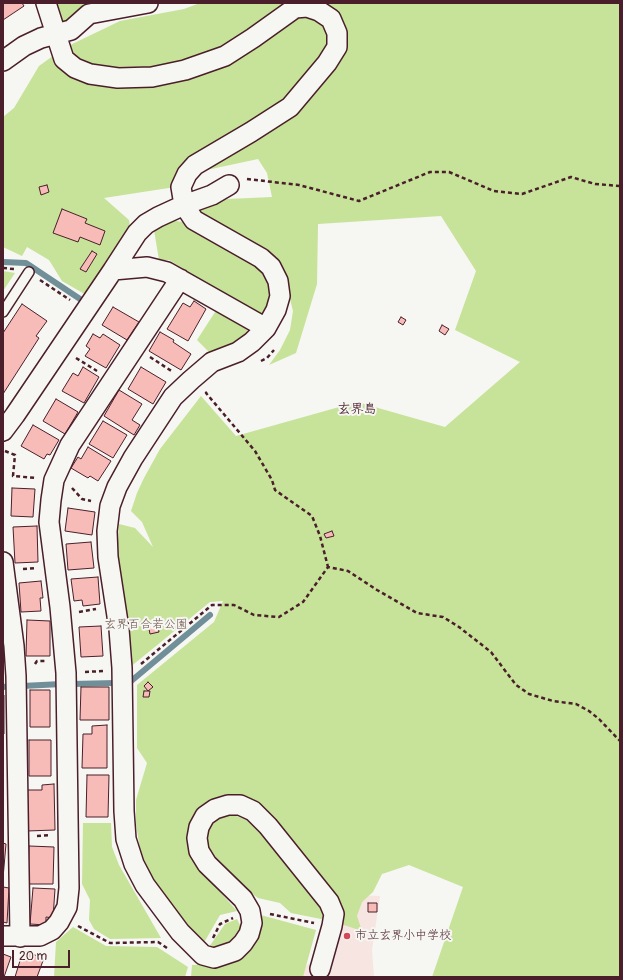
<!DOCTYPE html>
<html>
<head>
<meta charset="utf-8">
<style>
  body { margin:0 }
  #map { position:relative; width:623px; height:980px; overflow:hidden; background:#f6f6f2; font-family:Pangolin,sans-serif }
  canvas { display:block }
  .frame { position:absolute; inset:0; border:4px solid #4a1f2b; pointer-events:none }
  .scale { position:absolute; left:12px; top:950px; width:58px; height:18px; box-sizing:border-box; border:2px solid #4a1f2b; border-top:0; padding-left:5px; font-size:12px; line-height:14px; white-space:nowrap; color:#4a1f2b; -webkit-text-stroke:3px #f6f6f2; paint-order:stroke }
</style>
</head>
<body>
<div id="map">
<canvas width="623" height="980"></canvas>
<div class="frame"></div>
<div class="scale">20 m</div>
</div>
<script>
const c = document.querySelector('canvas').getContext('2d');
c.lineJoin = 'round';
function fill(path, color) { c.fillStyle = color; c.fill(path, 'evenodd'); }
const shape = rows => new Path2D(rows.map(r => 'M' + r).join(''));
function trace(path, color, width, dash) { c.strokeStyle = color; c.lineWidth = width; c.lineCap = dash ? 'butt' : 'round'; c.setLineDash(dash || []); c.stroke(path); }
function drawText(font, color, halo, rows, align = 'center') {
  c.font = font + ' Pangolin,"Klee One",sans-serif'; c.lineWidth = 4; c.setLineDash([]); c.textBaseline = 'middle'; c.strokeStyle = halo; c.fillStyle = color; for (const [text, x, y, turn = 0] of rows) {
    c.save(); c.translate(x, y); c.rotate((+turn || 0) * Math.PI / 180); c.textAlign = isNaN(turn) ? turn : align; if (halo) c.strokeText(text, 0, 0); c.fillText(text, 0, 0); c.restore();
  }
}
const built = shape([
  [353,895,380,896,372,950,374,977,294,977,314,959]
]);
const green = shape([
  [52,3,118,3,66,25,58,20],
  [200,3,620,3,620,977,432,977,463,887,409,865,382,874,373,892,362,902,357,916,362,931,341,924,239,798,227,795,216,798,203,808,194,857,197,866,237,911,220,915,202,946,143,868,136,824,136,800,147,763,137,748,137,685,214,622,223,601,210,602,129,668,117,557,119,524,135,528,153,547,142,522,131,511,137,493,144,478,160,449,201,396,236,436,357,402,445,427,520,362,455,330,476,271,441,216,318,224,317,284,296,353,269,365,280,350,290,330,293,311,290,299,285,291,195,211,213,202,228,199,272,197,267,173,258,159,183,175,175,187,104,198,129,220,131,232,88,296,62,281,49,260,27,247,22,256,3,247,3,117,14,108,39,66,64,48,120,21,184,9],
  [169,220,183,222,260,268,267,277,269,287,270,302,262,318,169,260,159,260,154,230],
  [3,271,15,273,3,291],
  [217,309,246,328,248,332,244,338,239,343,210,353,197,340],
  [222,814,231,814,252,822,320,904,326,914,326,920,291,913,280,903,258,898,233,880,214,862,205,842,208,830,213,820],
  [83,823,111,823,112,847,119,865,161,938,110,939,94,929,89,920,90,900,82,884],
  [257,914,316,930,303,977,191,977,192,965,219,964],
  [237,919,240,925,240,931,230,943,217,948,209,947,225,924],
  [73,927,106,946,157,947,188,967,185,977,54,977,56,942]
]);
const stream = shape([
  [3,262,26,263,83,301],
  [130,682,210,615],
  [72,684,116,683],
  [22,686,62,684],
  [3,687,11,686]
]);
const building = shape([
  [3,3,22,3,24,6,3,20,3,3],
  [47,185,49,192,41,195,39,187,47,185],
  [62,209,87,219,85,223,105,231,100,245,80,237,78,242,53,233,62,209],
  [92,251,97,254,86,272,80,269,92,251],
  [194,301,206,309,188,341,167,329,183,303,190,307,194,301],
  [22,304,47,321,36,336,39,338,3,394,3,333,22,304],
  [113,307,139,322,127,340,102,325,113,307],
  [401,317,406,320,403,325,398,322,401,317],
  [442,325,449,329,445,335,439,331,442,325],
  [160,332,174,340,173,342,191,354,181,370,149,351,160,332],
  [93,334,100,338,103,334,120,345,106,368,85,356,90,349,86,346,93,334],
  [83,367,99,377,84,403,62,391,73,373,78,376,83,367],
  [141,367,166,382,153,404,128,389,141,367],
  [119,390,142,404,132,420,140,425,134,435,104,416,119,390],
  [56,399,78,412,65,434,43,421,56,399],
  [103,421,127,435,113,458,89,444,103,421],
  [33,425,59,440,50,455,47,454,44,459,21,446,33,425],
  [88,447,111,461,98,481,90,476,88,478,71,468,78,457,81,459,88,447],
  [12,488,35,489,33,517,11,516,12,488],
  [68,508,95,512,92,535,65,531,68,508],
  [37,526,38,562,15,563,13,527,37,526],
  [332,531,334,536,326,538,324,534,332,531],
  [91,542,94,568,68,570,66,544,91,542],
  [98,577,100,604,83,606,82,600,74,601,71,579,98,577],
  [41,581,43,598,40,598,41,611,21,612,19,583,41,581],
  [27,620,50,621,50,656,26,656,27,620],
  [157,623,159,632,150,634,148,624,157,623],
  [101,626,103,656,81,657,79,627,101,626],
  [148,682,153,687,148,691,144,686,148,682],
  [81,687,109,687,109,720,80,720,81,687],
  [30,690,50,690,50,727,30,727,30,690],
  [144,691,150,691,149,697,143,697,144,691],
  [3,695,4,695,4,734,3,734,3,695],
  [107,725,107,768,82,768,83,734,92,734,92,726,107,725],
  [29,740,51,740,51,776,29,776,29,740],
  [87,775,109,775,108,817,86,817,87,775],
  [54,784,55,830,27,831,27,790,42,790,42,785,54,784],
  [3,843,6,844,3,878,3,843],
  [29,846,54,847,53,884,28,884,29,846],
  [3,887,9,888,7,923,3,922,3,887],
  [33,888,55,889,53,918,46,917,46,925,30,924,33,888],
  [368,903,377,903,377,912,368,912,368,903],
  [23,951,44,958,37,977,15,977,23,951],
  [3,954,11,957,4,977,3,977,3,954]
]);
const path = shape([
  [247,179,299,185,359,201,430,172,449,172,494,191,522,194,571,177,595,184,620,186],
  [3,268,14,269],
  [40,280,70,300],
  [150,357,173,372],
  [76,358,97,371],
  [261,361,267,358,274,350],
  [207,392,206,393,255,451,272,480,275,490,312,516,320,536,328,567],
  [5,451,15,455,13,476,36,478],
  [72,488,82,499,91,501],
  [23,569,36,568],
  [79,612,96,609],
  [35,664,37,661,46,661],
  [141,664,212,605,234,605,254,615,279,617,303,602,328,567,348,571,377,590,417,613,443,617,459,627,491,652,516,685,529,694,553,701,576,704,589,711,599,719,620,741],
  [85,672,103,671],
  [37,836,50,835],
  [270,914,314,923],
  [78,926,110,943,158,942,167,948],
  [213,938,220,924,233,918]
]);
const service = shape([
  [3,312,29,272]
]);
const minor = shape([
  [46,3,64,59,75,68,90,74,118,78,152,77,185,70,225,56,253,38,295,8,307,7,319,11,331,19,337,33,337,47,327,63,290,107,251,132,195,165,187,174,181,187,184,205,194,220,261,258,271,267,278,281,280,296,276,310,266,328,252,342,238,352,212,362,191,380,173,397,133,458,117,487,110,506,107,531,108,557,119,629,122,668,124,811,126,839,134,864,145,885,180,932,203,955,214,958,235,951,243,943,249,934,252,923,250,911,243,899,207,864,199,851,197,838,199,827,205,816,215,809,228,805,240,805,253,811,268,826,329,902,334,914,332,926,320,969],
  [3,61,24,46,41,38,71,30,89,14,148,3],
  [113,270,137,233,146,224,158,217,184,205,212,195,229,185],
  [3,431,15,415,113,270,147,267,167,272,266,328],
  [3,562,14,646,16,676,20,937],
  [3,936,40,936,52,930,59,922,67,907,69,888,66,673,60,607,49,522,51,500,54,480,70,445,180,279]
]);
const markers = [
  [347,936,4,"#d1495b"]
];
const parkNames = [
  ["玄界百合若公園",146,625]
];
const poiNames = [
  ["市立玄界小中学校",355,936]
];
const neighbourhoodNames = [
  ["玄界島",357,410]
];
fill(built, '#f7e5e1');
fill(green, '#c7e299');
trace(stream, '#708f99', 6);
fill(building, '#f8bcb8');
trace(building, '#4a1f2b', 1);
trace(service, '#4a1f2b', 12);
trace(minor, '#4a1f2b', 22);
trace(path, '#4a1f2b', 2.5, [4, 3]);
trace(service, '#f6f6f2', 9);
trace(minor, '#f6f6f2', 19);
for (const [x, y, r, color] of markers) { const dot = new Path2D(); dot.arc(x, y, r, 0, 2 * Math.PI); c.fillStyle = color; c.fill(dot); trace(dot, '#f6f6f2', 1.5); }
drawText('12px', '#695046', '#f6f6f2', parkNames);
drawText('12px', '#4a1f2b', '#f6f6f2', poiNames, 'left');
drawText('bold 13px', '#4a1f2b', '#f6f6f2', neighbourhoodNames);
</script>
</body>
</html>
